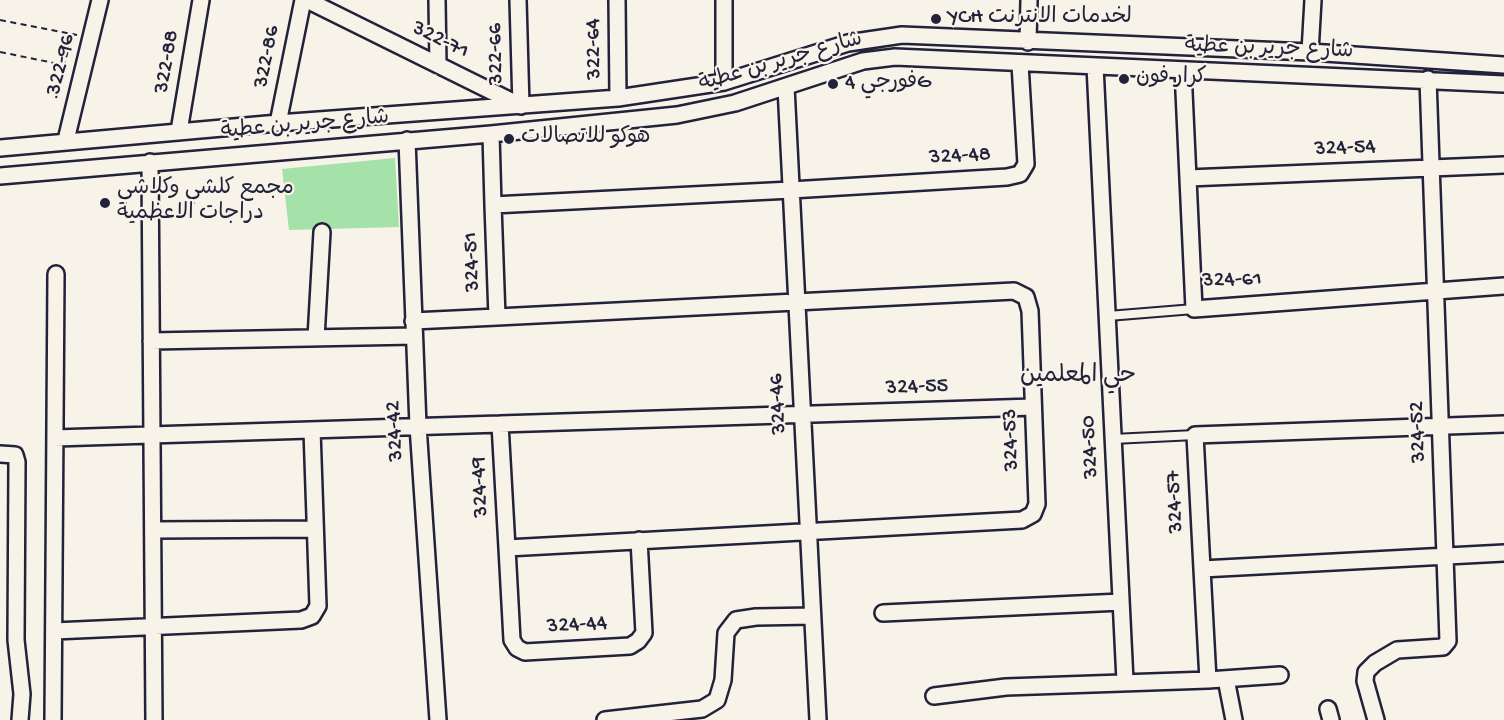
<!DOCTYPE html>
<html>
<head>
<meta charset="utf-8">
<style>
  body { margin:0 }
  canvas { display:block; background:#f7f3e8 }
</style>
</head>
<body>
<canvas width="1504" height="720"></canvas>
<script>
const c = document.querySelector('canvas').getContext('2d');
c.lineJoin = 'round';
function fill(path, color) { c.fillStyle = color; c.fill(path, 'evenodd'); }
const shape = rows => new Path2D(rows.map(r => 'M' + r).join(''));
function trace(path, color, width, dash) { c.strokeStyle = color; c.lineWidth = width; c.lineCap = dash ? 'butt' : 'round'; c.setLineDash(dash || []); c.stroke(path); }
function drawText(font, color, halo, rows, align = 'center') {
  c.font = font + ' "Gochi Hand","Playpen Sans Arabic",sans-serif'; c.lineWidth = 4.5; c.setLineDash([]); c.textBaseline = 'middle'; c.strokeStyle = halo; c.fillStyle = color; for (const [text, x, y, turn = 0] of rows) {
    c.save(); c.translate(x, y); c.rotate((+turn || 0) * Math.PI / 180); c.textAlign = isNaN(turn) ? turn : align; if (halo) c.strokeText(text, 0, 0); c.fillText(text, 0, 0); c.restore();
  }
}
const green = shape([
  [395,158,399,227,289,230,282,169]
]);
const path = shape([
  [0,20,77,35],
  [0,52,64,65],
  [56,98,72,34]
]);
const lane = shape([
  [1108,316,1194,309],
  [1113,439,1195,435]
]);
const street = shape([
  [307,0,521,106,518,0],
  [437,0,438,65],
  [617,0,618,98],
  [724,0,724,82],
  [1028,42,1029,0],
  [1310,52,1313,0],
  [1020,64,1026,164,1020,174,1007,177,791,190,493,205,497,317,1014,291,1026,297,1030,311,1037,504,1033,514,1022,520,507,548,500,424,1033,407],
  [1095,66,1125,681],
  [1183,70,1194,309,1504,286],
  [786,87,818,720],
  [278,123,303,0],
  [179,131,201,0],
  [491,134,493,205],
  [66,140,100,0],
  [407,140,418,426,438,720],
  [0,148,278,123,618,98,724,82,848,43,902,35,1310,52,1504,65],
  [150,162,154,720],
  [0,176,491,134,677,115,735,103,863,61,895,57,1504,84],
  [1188,178,1504,165],
  [413,321,497,317],
  [316,338,322,232],
  [151,341,414,336],
  [1504,424,1195,435,1202,569,1504,553],
  [55,438,500,424],
  [0,454,15,455,17,462,16,640,22,694,20,720],
  [153,530,315,529],
  [507,548,512,640,517,648,525,652,630,646,638,641,644,633,639,540],
  [1202,569,1208,680],
  [883,613,1121,602],
  [54,631,301,620,312,616,318,606,312,430],
  [1226,679,1234,720],
  [934,696,1006,687,1208,680,1280,675],
  [1328,709,1331,720],
  [53,720,56,274],
  [605,720,702,709,717,700,723,680,726,633,736,620,756,617,812,616],
  [1376,720,1365,681,1366,672,1375,663,1397,650,1443,647,1448,641,1428,79]
]);
const markers = [
  [936,19,6,"#22223b"],
  [1124,79,6,"#22223b"],
  [833,84,6,"#22223b"],
  [509,139,6,"#22223b"],
  [105,203,6,"#22223b"]
];
const poiNames = [
  ["YCH لخدمات الانترنت",948,19],
  ["كرار فون",1136,79],
  ["فورجي 4G",845,84],
  ["هوكو للاتصالات",521,139],
  ["مجمع كلشي وكلاشي",117,190],
  ["دراجات الاعظمية",117,215]
];
const streetNames = [
  ["322-71",440,41,26],
  ["322-64",595,49,-91],
  ["شارع جرير بن عطية",1269,50,2],
  ["322-66",497,54,-91],
  ["322-86",268,57,-79],
  ["322-88",168,62,-80],
  ["شارع جرير بن عطية",781,63,-16],
  ["322-96",62,65,-76],
  ["شارع جرير بن عطية",305,126,-5],
  ["324-54",1345,149,-2],
  ["324-48",960,157,-3],
  ["324-51",473,262,-92],
  ["324-61",1232,281,-1],
  ["324-55",917,388,-2],
  ["324-46",779,404,-93],
  ["324-42",396,431,-93],
  ["324-52",1419,432,-92],
  ["324-53",1012,440,-92],
  ["324-50",1091,447,-93],
  ["324-49",481,487,-93],
  ["324-57",1176,502,-93],
  ["324-44",577,626,-3]
];
const neighbourhoodNames = [
  ["حي المعلمين",1078,377]
];
fill(green, '#a5e2a9');
trace(lane, '#22223b', 12);
trace(street, '#22223b', 20);
trace(path, '#22223b', 2, [6, 4.5]);
trace(lane, '#f7f3e8', 8);
trace(street, '#f7f3e8', 15);
for (const [x, y, r, color] of markers) { const dot = new Path2D(); dot.arc(x, y, r, 0, 2 * Math.PI); c.fillStyle = color; c.fill(dot); trace(dot, '#f7f3e8', 2); }
drawText('22px', '#22223b', '#f7f3e8', poiNames, 'left');
drawText('22px', '#22223b', '#f7f3e8', streetNames);
drawText('24px', '#22223b', '#f7f3e8', neighbourhoodNames);
</script>
</body>
</html>
